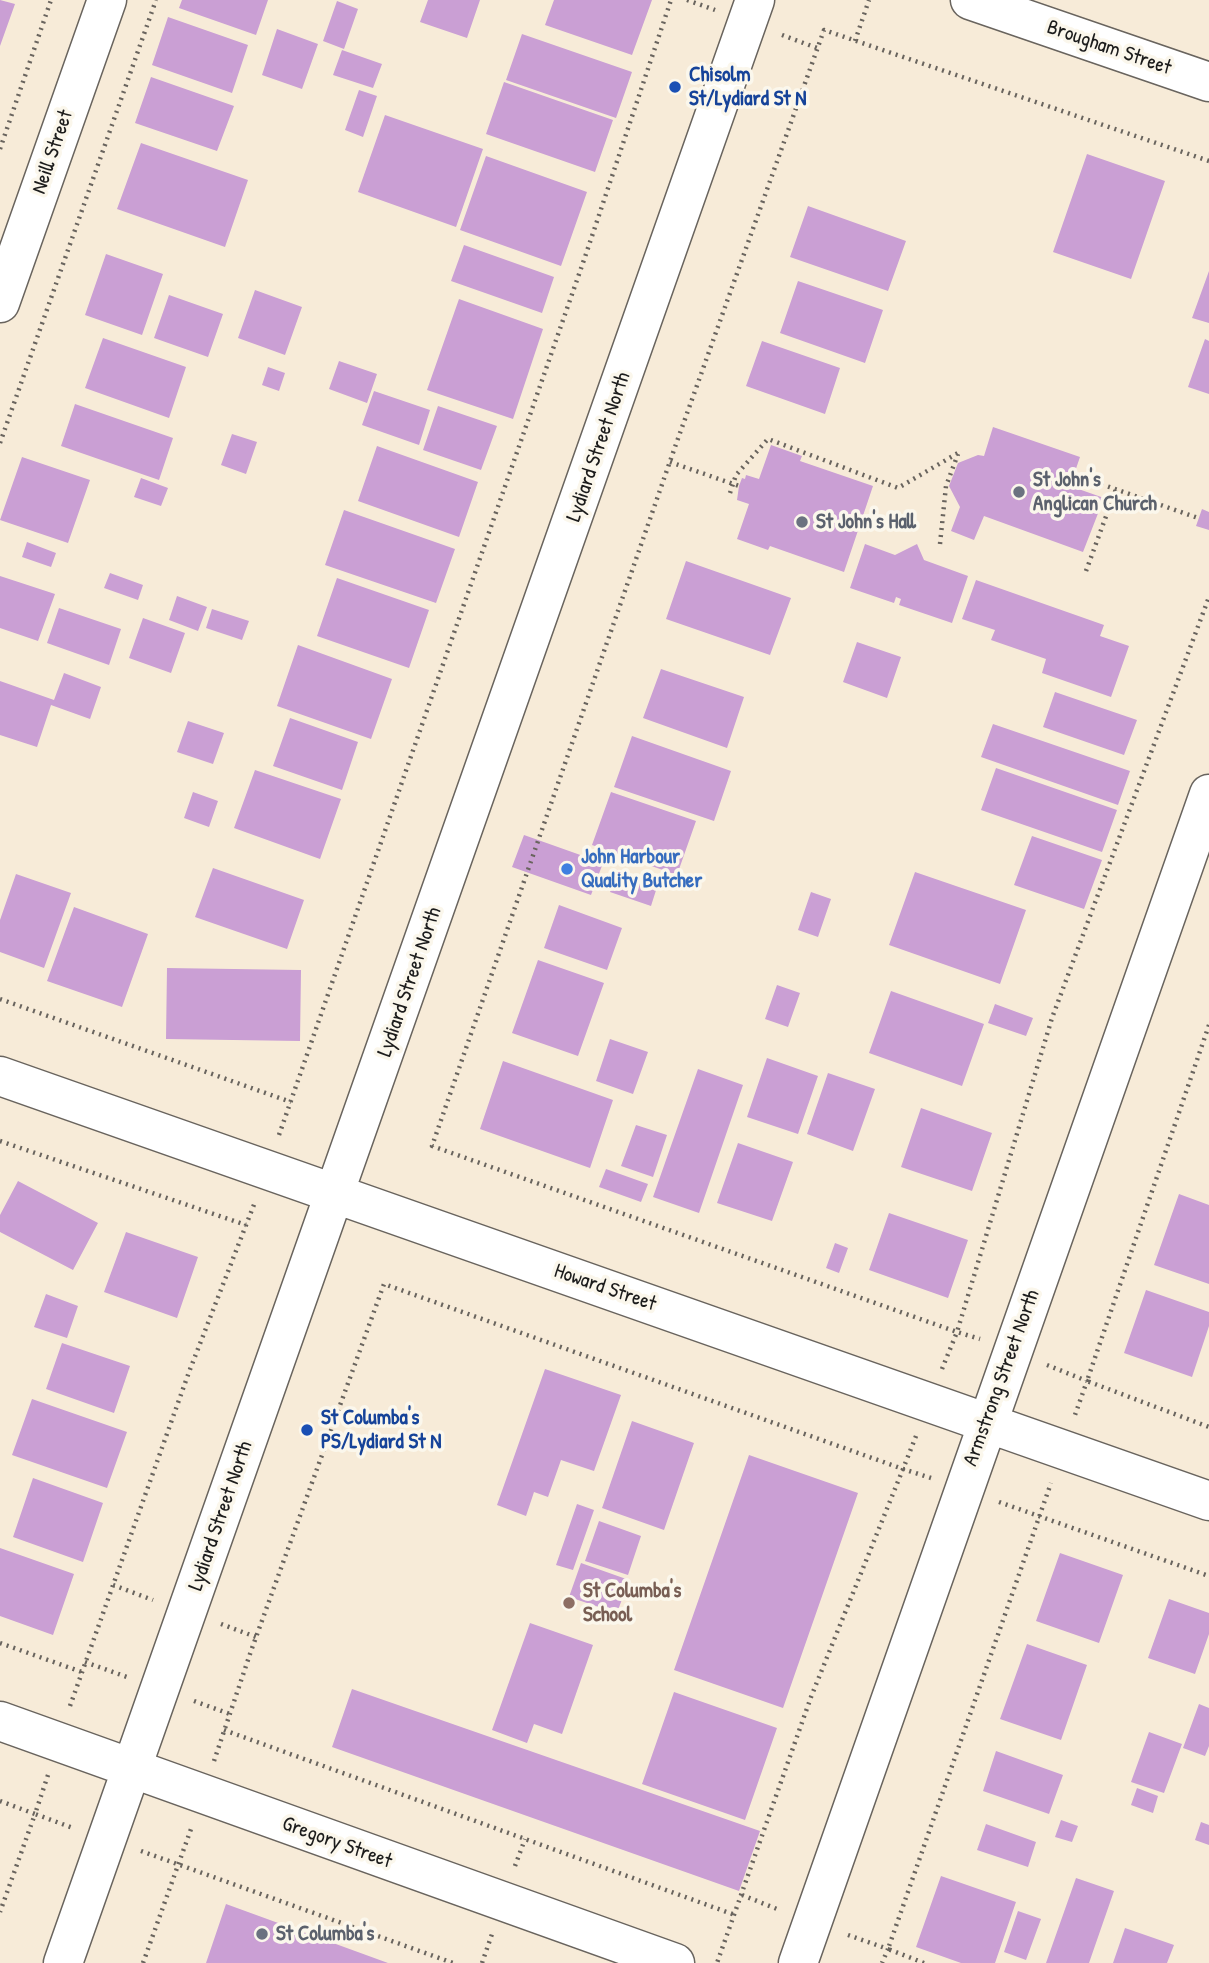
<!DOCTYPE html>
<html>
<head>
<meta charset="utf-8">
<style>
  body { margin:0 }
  canvas { display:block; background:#f7ebd8 }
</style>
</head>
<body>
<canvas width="1209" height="1963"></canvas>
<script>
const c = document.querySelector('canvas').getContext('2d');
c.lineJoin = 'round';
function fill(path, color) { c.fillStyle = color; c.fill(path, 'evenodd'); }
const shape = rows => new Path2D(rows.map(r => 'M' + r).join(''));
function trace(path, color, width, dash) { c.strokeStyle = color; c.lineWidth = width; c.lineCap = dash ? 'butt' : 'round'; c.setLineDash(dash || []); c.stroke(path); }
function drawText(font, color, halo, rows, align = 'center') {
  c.font = font + ' "Patrick Hand",sans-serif'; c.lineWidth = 7; c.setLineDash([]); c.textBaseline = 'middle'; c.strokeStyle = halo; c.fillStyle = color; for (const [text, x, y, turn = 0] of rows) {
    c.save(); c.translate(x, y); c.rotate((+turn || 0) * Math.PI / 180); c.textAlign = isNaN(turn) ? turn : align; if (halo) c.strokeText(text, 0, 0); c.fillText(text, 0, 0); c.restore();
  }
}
const building = shape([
  [0,0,15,4,0,46],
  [182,0,268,0,256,35,179,8],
  [428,0,480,0,467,38,420,22],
  [554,0,652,0,632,55,545,25],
  [337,1,358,9,344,49,323,41],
  [168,17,248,45,232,93,152,65],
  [277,29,318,44,302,89,262,75],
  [522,34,632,72,616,118,506,80],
  [342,50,382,64,373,88,333,75],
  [151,77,234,106,217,151,135,123],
  [504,82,613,120,595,172,486,134],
  [359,90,377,96,363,137,345,130],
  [385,115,483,149,456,227,358,192],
  [141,143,248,180,225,247,117,209],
  [1087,154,1165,181,1131,279,1053,252],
  [486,156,587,192,561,266,460,230],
  [808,206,906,241,888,291,790,257],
  [464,245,554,277,542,313,451,281],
  [106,254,163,274,142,335,85,315],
  [1209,271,1209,323,1192,318],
  [798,281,883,310,865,363,780,333],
  [255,290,302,307,285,355,238,338],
  [169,295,223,314,208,357,154,338],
  [459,299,543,329,513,419,427,390],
  [103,338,186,367,169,418,85,388],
  [1205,339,1209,341,1209,394,1188,387],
  [762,341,840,368,825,414,746,386],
  [339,361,377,374,367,403,329,389],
  [268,367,285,373,279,391,262,385],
  [374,391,430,410,419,445,362,425],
  [75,404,173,438,159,480,61,446],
  [438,406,497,426,481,470,423,450],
  [993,427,1080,457,1070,486,1104,498,1083,552,984,516,974,540,951,531,960,507,949,486,958,463,978,455,984,456],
  [232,434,257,442,246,474,221,465],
  [771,445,802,456,800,461,873,486,844,572,770,546,768,550,737,539,749,504,737,500,739,486,742,478,745,479,746,475,759,479],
  [377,446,478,482,459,537,358,501],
  [22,457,90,480,68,543,0,520],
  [141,478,168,488,161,506,134,497],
  [1202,509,1209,512,1209,530,1196,526],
  [344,510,455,549,436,603,325,565],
  [27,542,56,553,51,567,22,557],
  [865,544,895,555,917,544,924,560,968,576,952,623,899,605,901,599,896,597,894,603,850,588],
  [686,561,791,598,770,655,666,619],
  [110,573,143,585,138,600,104,588],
  [0,576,55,594,38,641,0,628],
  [337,578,429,610,409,668,317,636],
  [976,580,1104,625,1100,636,1129,646,1111,697,1042,673,1046,659,991,640,995,630,962,619],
  [177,596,207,607,198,631,169,620],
  [59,608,121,629,109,665,47,643],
  [212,609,249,621,242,640,206,628],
  [143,618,185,633,171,673,129,658],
  [857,642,901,657,887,698,843,682],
  [298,645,392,679,371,739,277,706],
  [661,669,744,697,727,748,643,718],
  [64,673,101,687,90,719,51,705,37,747,0,735,0,681,54,700],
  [1055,692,1137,720,1124,755,1043,727],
  [290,718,358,742,342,790,273,766],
  [188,721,224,733,213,764,177,752],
  [993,724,1130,771,1118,805,981,757],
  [632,736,731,771,714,821,614,787],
  [996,768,1117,810,1102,852,981,810],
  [255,770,341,799,320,859,234,828],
  [193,792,218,801,209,827,184,818],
  [611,792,696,821,677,875,592,845],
  [524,835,603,863,591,895,512,867],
  [1032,836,1102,860,1084,909,1014,885],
  [213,868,304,900,287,949,195,917],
  [618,871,658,884,651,906,610,892],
  [915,872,1026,910,1000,984,889,945],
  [16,874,71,893,44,968,0,952,0,920],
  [811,892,831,899,818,937,798,930],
  [559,905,622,928,607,970,544,948],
  [74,907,148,934,122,1007,47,981],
  [538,960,604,983,578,1056,512,1033],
  [167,968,301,970,300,1041,166,1039],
  [777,985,800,993,788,1027,765,1019],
  [891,991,984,1024,962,1086,869,1053],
  [995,1004,1033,1018,1026,1036,988,1023],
  [610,1039,648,1052,633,1094,596,1081],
  [767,1058,818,1076,798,1134,747,1117],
  [503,1061,613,1100,590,1168,480,1129],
  [698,1069,743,1085,699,1213,653,1197],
  [828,1073,875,1089,853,1151,807,1134],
  [921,1108,992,1133,972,1191,901,1167],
  [636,1125,667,1135,653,1177,621,1166],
  [738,1143,793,1162,772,1221,717,1203],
  [606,1169,648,1184,641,1202,599,1187],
  [18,1181,98,1223,73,1270,0,1232,0,1215],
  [1179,1194,1209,1205,1209,1284,1154,1265],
  [889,1213,968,1240,948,1298,869,1270],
  [126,1232,198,1257,177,1318,104,1292],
  [835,1243,848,1248,839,1273,826,1268],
  [1146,1290,1209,1312,1209,1326,1192,1377,1124,1353],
  [46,1294,78,1306,67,1338,34,1327],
  [62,1343,130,1366,114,1413,46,1389],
  [545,1369,621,1395,594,1471,561,1460,548,1497,534,1492,526,1516,497,1505],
  [32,1399,127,1432,107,1488,12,1455],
  [632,1421,694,1443,664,1530,602,1508],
  [749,1455,858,1493,783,1708,674,1670],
  [33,1478,103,1503,83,1562,13,1537],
  [577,1504,594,1510,573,1570,556,1565],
  [599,1521,641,1536,628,1575,585,1561],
  [0,1548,74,1574,53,1635,0,1616],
  [1060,1553,1123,1575,1099,1643,1036,1621],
  [581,1563,629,1580,617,1613,569,1597],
  [1169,1599,1209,1613,1209,1634,1195,1674,1148,1658],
  [530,1623,593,1645,562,1734,534,1724,527,1743,492,1730],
  [1027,1644,1087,1665,1061,1740,1000,1719],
  [352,1689,760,1831,739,1891,332,1747],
  [674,1692,777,1728,745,1820,642,1784],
  [1199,1704,1209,1708,1209,1746,1205,1756,1183,1748],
  [1149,1732,1182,1744,1164,1793,1131,1782],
  [996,1751,1063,1775,1049,1814,983,1791],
  [1137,1788,1158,1796,1153,1813,1131,1805],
  [1061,1820,1078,1826,1072,1842,1055,1837],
  [1201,1822,1209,1825,1209,1845,1195,1840],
  [986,1824,1036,1842,1028,1867,977,1850],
  [941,1876,1016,1902,995,1963,961,1963,916,1947],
  [1076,1878,1114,1891,1089,1963,1046,1963],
  [226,1904,388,1963,206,1963],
  [1018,1911,1041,1919,1026,1960,1004,1952],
  [1125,1928,1174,1945,1167,1963,1113,1963]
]);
const path = shape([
  [687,0,715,10],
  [782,35,817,48],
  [855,41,869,0],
  [0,149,51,0],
  [1209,161,824,30,675,447,432,1146,957,1332,1052,1018,1209,597],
  [0,443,156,0],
  [670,462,739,486],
  [1075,475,1198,518],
  [730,493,736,475,768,439,898,488,958,453],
  [940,544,946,486,958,454],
  [1086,571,1116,489],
  [0,999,291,1102],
  [1209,1025,1087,1381,1209,1427],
  [279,1135,585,257,671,0],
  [0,1141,246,1225],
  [1047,1365,1087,1381,1075,1415],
  [942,1369,957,1332,980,1339],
  [916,1436,903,1469,931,1478],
  [999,1502,1209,1576],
  [113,1585,153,1600],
  [221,1624,256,1637],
  [0,1643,82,1672],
  [85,1662,127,1677],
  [194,1701,230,1714],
  [70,1706,189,1372,255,1202],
  [224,1730,735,1915],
  [214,1761,251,1651,384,1284,903,1469,811,1697,717,1963],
  [48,1775,35,1814,73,1828],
  [0,1801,35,1814,0,1912],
  [141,1851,453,1963],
  [515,1866,525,1839],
  [742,1895,777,1909],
  [848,1935,888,1949,882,1963],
  [143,1963,191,1829],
  [482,1963,492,1934],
  [924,1963,888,1949,1051,1483]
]);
const minor = shape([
  [970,0,1209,82],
  [0,303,107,0],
  [0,1076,1209,1501],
  [0,1721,675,1963],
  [63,1963,755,0],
  [798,1963,1209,794]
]);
const markers = [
  [675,87,7,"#1a4fb4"],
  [1019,492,7,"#6b7280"],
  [802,522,7,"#6b7280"],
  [567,869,7,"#3f7fe0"],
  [307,1430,7,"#1a4fb4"],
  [569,1603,7,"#8d6e63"],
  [262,1934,7,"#6b7280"]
];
const streetNames = [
  ["Brougham Street",1109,48,19],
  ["Neill Street",53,152,-71],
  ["Lydiard Street North",599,447,-71],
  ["Lydiard Street North",410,982,-71],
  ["Howard Street",605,1288,19],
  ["Armstrong Street North",1002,1378,-70],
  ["Lydiard Street North",221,1516,-71],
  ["Gregory Street",337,1843,20]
];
const transitNames = [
  ["Chisolm",689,75],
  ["St/Lydiard St N",689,99],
  ["St Columba's",321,1418],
  ["PS/Lydiard St N",321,1442]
];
const worshipNames = [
  ["St John's",1033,480],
  ["Anglican Church",1033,504],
  ["St John's Hall",816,522],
  ["St Columba's",276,1934]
];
const shopNames = [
  ["John Harbour",581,857],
  ["Quality Butcher",581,881]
];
const educationNames = [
  ["St Columba's",583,1591],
  ["School",583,1615]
];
fill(building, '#ca9fd4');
trace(minor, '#69645e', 41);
trace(path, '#69645e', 4.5, [2, 5]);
trace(minor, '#fff', 38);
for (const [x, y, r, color] of markers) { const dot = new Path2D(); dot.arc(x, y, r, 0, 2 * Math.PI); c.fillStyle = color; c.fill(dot); trace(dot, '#fbf7ec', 2.5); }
drawText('21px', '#1c1c1c', '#fbf7ec', streetNames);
drawText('bold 21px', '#164399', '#fbf7ec', transitNames, 'left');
drawText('bold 21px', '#5b616d', '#fbf7ec', worshipNames, 'left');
drawText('bold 21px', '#366cbe', '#fbf7ec', shopNames, 'left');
drawText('bold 21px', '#785e54', '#fbf7ec', educationNames, 'left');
</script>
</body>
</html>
